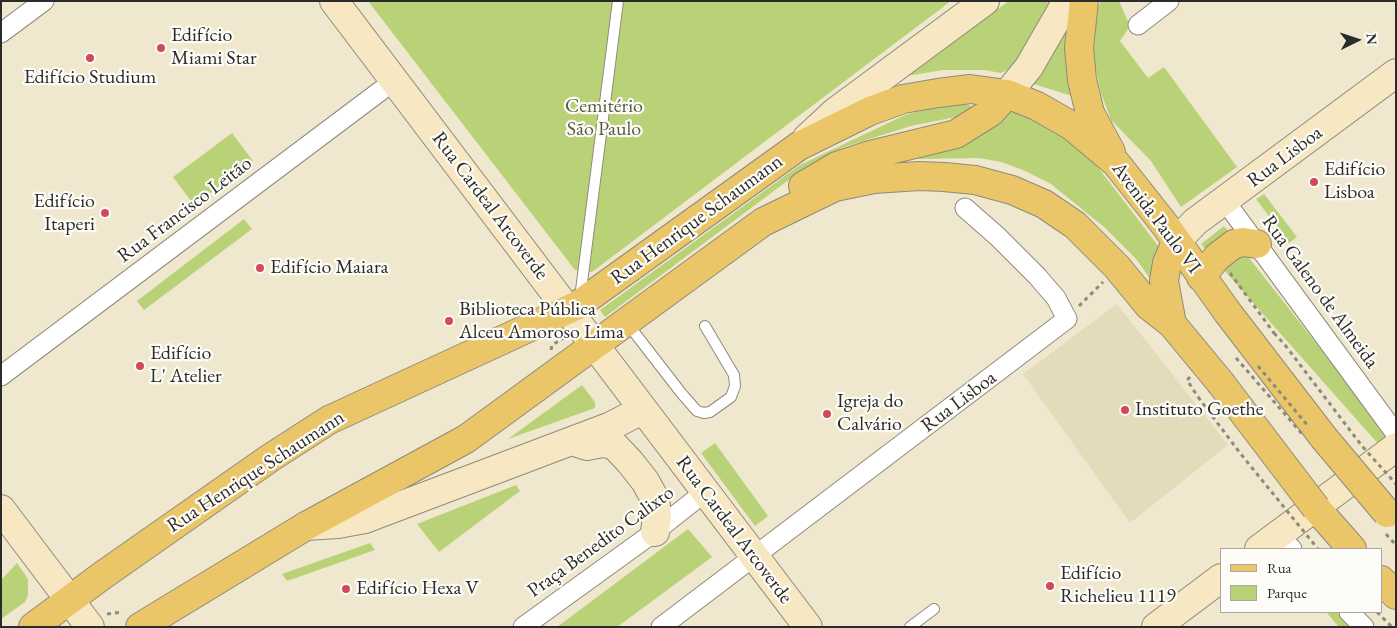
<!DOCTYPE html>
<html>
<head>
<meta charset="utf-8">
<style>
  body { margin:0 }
  #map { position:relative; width:1397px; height:628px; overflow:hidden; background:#f0e8ce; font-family:"EB Garamond",serif }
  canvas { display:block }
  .frame { position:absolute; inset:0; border:2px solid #2b2b2b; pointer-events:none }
  .legend { position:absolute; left:1220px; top:548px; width:162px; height:65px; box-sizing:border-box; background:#fdfcf7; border:1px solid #a9a8a5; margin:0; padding:6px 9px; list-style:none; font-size:15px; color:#2b2b2b }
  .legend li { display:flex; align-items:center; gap:10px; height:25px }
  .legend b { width:25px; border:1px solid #a9a8a5 }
  .north { position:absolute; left:1332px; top:15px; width:50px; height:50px; -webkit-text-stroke:4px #fdfcf7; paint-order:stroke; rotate:86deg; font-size:14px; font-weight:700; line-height:20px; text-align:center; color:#2b2b2b }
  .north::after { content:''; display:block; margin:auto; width:18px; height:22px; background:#2b2b2b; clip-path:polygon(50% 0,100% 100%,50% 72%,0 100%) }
</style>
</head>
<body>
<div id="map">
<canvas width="1397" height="628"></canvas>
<div class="frame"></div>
<ul class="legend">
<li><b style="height:6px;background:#ebc669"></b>Rua</li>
<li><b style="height:14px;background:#b9d277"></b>Parque</li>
</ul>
<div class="north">N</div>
</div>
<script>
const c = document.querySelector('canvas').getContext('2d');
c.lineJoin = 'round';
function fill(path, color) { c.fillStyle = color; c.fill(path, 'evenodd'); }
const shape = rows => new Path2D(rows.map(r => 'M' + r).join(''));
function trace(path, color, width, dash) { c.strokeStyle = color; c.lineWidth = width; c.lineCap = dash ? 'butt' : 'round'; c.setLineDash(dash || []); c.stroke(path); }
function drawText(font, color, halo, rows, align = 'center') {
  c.font = font + ' "EB Garamond",serif'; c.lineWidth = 4.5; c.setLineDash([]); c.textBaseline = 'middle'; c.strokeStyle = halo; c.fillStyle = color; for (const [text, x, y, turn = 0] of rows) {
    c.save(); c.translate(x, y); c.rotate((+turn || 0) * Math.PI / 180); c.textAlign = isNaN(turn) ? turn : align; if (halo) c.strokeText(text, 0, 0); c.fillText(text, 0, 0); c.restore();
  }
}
const built = shape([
  [1117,304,1228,445,1130,523,1023,374]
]);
const green = shape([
  [368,1,951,1,592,272,575,270],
  [1009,1,1056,1,1030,42,1010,68,1001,73,984,70,943,70,907,76,907,73],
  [1101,1,1119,1,1130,26,1120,41,1148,78,1164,67,1237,167,1181,207,1151,161,1111,120,1101,93,1092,54,1094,16],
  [1066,14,1072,96,1027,82],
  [965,104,972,106,969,112,956,117,911,126,844,147,806,167,605,317,600,310,800,165,905,115,936,107],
  [1011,110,1044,122,1069,136,1094,162,1159,247,1155,286,1137,260,1104,227,1051,184,1023,170,1001,162,979,158,918,159,917,155,940,150,976,138],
  [232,133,253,161,194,205,173,177],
  [1264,194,1297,237,1289,243,1256,199],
  [244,219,252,229,144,310,137,301],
  [1224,226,1396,445,1396,464,1201,244],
  [582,385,595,402,595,408,508,439],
  [715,443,768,516,755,526,701,453],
  [516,485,520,491,439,552,417,524],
  [688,529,712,557,617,627,557,627],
  [370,543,375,550,287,581,282,574],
  [17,563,28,579,28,595,25,602,1,619,1,580],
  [1326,612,1341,612,1355,627,1339,627]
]);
const path = shape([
  [1230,273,1274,333],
  [1079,306,1103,282],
  [1274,333,1285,345],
  [551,350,552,345,564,338],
  [1190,377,1187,380,1198,397],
  [1377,612,1392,627],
  [107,614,123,612]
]);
const lane = shape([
  [580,298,618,1],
  [627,323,682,394,697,411,704,413,710,412,731,397,735,386,734,375,705,326],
  [910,627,934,609]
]);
const street = shape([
  [1138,25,1169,1],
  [1,33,44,1],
  [1225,201,1396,434],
  [1,376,395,80],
  [1278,535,1292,549],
  [1349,612,1364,627],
  [523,627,653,533,705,492],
  [661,627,1067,319,1056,298,1037,276,997,236,965,208]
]);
const secondary = shape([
  [334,1,808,627],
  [1007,94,1029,67,1067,1],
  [807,138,835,112,985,1],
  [1176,242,1195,222,1396,73],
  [578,443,587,446,602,443,614,445,630,462,645,481,655,499,657,515,655,532],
  [1,509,90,627],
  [306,526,338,524,365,519,611,426,642,410],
  [1259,549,1396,447],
  [1156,627,1221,578]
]);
const primary = shape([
  [1084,1,1079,48,1082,80,1090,113,1111,152],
  [803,186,837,166,870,155,956,134,991,112,1007,94],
  [1201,277,1217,257,1234,244,1243,242,1257,244],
  [1172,324,1164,281,1167,263,1176,242],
  [1316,508,1352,549],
  [1381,580,1396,595],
  [33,627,103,575,270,458,329,420,578,305,799,146,870,111,903,99,938,93,970,89,1007,94,1037,106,1072,126,1116,163,1165,225,1228,313,1324,438],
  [140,627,306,526,466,439,763,222,835,187,874,179,919,176,944,177,975,180,1012,190,1044,204,1075,225,1117,267,1149,306,1172,324,1220,382]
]);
const pathBridge = shape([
  [1285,345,1362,446,1396,484],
  [1236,358,1303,435],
  [1258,366,1308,426],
  [1198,397,1240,453,1318,549],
  [1386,534,1396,545]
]);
const primaryBridge = shape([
  [1220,382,1316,508],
  [1324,438,1387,513]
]);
const markers = [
  [161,48,5,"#d1495b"],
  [90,58,5,"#d1495b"],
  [1314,182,5,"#d1495b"],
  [105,213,5,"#d1495b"],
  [260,268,5,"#d1495b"],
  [449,321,5,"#d1495b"],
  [140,366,5,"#d1495b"],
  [1125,410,5,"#d1495b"],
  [827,414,5,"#d1495b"],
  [1050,586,5,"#d1495b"],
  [346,589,5,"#d1495b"]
];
const poiNames = [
  ["Edifício",171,36],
  ["Miami Star",171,59],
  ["Edifício Studium",90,78,"center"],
  ["Edifício",1324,170],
  ["Lisboa",1324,193],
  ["Edifício",95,202,"right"],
  ["Itaperi",95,225,"right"],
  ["Edifício Maiara",270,268],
  ["Biblioteca Pública",459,310],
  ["Alceu Amoroso Lima",459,333],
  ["Edifício",150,354],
  ["L' Atelier",150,377],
  ["Igreja do",837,402],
  ["Calvário",837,425],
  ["Instituto Goethe",1135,410],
  ["Edifício",1060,574],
  ["Richelieu 1119",1060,597],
  ["Edifício Hexa V",356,589]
];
const parkNames = [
  ["Cemitério",604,107],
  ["São Paulo",604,130]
];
const streetNames = [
  ["Rua Lisboa",1285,157,-37],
  ["Rua Cardeal Arcoverde",490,206,53],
  ["Rua Francisco Leitão",185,210,-37],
  ["Avenida Paulo VI",1156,218,53],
  ["Rua Henrique Schaumann",697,220,-36],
  ["Rua Galeno de Almeida",1320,292,54],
  ["Rua Lisboa",959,402,-37],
  ["Rua Henrique Schaumann",256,472,-33],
  ["Rua Cardeal Arcoverde",734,530,53],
  ["Praça Benedito Calixto",601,542,-36]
];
fill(built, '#e2dcba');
fill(green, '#b9d277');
trace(lane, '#8e8a7c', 12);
trace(street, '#8e8a7c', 21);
trace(secondary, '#8e8a7c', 30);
trace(primary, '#8e8a7c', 30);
trace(path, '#8e8a7c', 3, [4, 4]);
trace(lane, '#fff', 10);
trace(street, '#fff', 19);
trace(secondary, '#f7e8c3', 28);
trace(primary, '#ebc669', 28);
trace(primaryBridge, '#8e8a7c', 30, []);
trace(pathBridge, '#8e8a7c', 3, [4, 4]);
trace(primaryBridge, '#ebc669', 28);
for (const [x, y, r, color] of markers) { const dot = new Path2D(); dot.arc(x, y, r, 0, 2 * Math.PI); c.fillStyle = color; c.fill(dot); trace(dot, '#fdfcf7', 2); }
drawText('20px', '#2b2b2b', '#fdfcf7', poiNames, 'left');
drawText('20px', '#565d42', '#fdfcf7', parkNames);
drawText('20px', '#2b2b2b', '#fdfcf7', streetNames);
</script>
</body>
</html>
